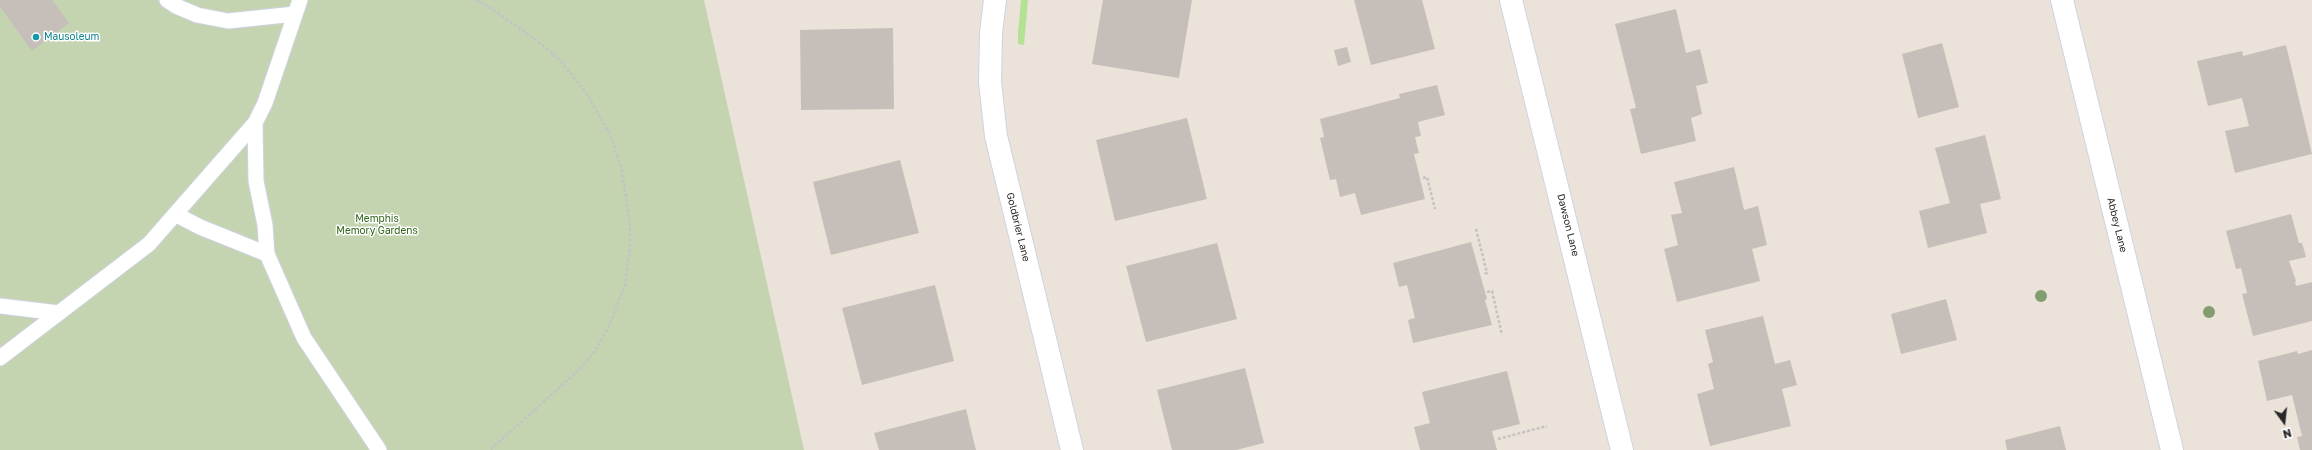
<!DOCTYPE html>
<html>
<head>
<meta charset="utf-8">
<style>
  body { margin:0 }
  #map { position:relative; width:2312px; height:450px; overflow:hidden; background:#ebe2d9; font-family:"Golos Text",sans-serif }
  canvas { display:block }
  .north { position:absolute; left:2264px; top:402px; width:40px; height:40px; -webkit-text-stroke:3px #fff; paint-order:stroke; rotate:165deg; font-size:11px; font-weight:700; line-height:16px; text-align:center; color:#282828 }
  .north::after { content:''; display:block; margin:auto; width:14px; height:18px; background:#282828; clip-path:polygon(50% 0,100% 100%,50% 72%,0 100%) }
</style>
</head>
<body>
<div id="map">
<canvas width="2312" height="450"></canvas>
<div class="north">N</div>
</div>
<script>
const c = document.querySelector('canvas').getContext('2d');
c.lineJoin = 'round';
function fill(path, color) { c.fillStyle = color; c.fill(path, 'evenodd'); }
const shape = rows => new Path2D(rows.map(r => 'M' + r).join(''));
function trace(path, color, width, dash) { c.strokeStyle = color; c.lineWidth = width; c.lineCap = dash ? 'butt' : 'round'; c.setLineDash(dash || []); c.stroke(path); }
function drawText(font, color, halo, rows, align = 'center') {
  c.font = font + ' "Golos Text",sans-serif'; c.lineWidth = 3; c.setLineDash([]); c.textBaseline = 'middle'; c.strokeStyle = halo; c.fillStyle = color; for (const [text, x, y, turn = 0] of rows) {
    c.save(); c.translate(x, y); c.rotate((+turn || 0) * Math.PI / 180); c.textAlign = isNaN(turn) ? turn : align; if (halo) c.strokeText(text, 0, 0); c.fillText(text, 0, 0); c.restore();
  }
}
const green = shape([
  [1021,0,1028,0,1024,45,1018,44,1018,33]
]);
const cemetery = shape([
  [0,0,704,0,804,450,0,450]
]);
const building = shape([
  [0,0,52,0,69,23,32,51,0,7],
  [1103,0,1192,0,1179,78,1092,64],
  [1354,0,1422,0,1435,49,1371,65],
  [1676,9,1686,53,1700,49,1708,83,1696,86,1702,114,1691,118,1696,141,1641,154,1630,109,1636,108,1615,24],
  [893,28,894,109,801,110,800,30],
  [1942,43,1959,107,1918,118,1902,54],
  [2286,45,2312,154,2235,173,2225,131,2249,126,2242,98,2208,106,2197,61,2242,51,2243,56],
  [1347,47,1351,62,1338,66,1334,50],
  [1437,85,1445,115,1418,122,1421,136,1415,137,1419,153,1414,154,1425,199,1361,215,1355,193,1340,197,1336,179,1330,180,1320,138,1324,137,1320,119,1400,98,1399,94],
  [1187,118,1207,199,1115,221,1096,140],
  [1985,135,2001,199,1980,204,1987,233,1928,248,1919,211,1950,203,1935,148],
  [900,160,919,233,831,255,813,182],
  [1734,167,1744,210,1758,206,1767,245,1752,249,1760,281,1677,302,1664,249,1678,245,1671,215,1682,213,1674,182],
  [2291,214,2299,243,2302,243,2306,257,2289,261,2296,281,2295,282,2296,286,2312,282,2312,321,2253,336,2242,294,2247,293,2241,268,2236,269,2226,231],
  [1471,242,1487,299,1485,300,1492,325,1413,343,1408,320,1415,318,1407,285,1399,287,1393,263],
  [1217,243,1237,319,1146,342,1126,266],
  [935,285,954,361,862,385,842,308],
  [1946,299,1957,340,1901,354,1891,314],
  [1763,316,1775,364,1790,360,1797,385,1782,389,1791,426,1710,446,1697,394,1714,389,1708,364,1713,362,1705,330],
  [2312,350,2312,450,2300,450,2297,437,2302,436,2292,395,2267,401,2258,361,2297,351,2298,354],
  [1245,368,1264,443,1236,450,1172,450,1157,390],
  [1507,371,1520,424,1492,431,1497,450,1420,450,1414,427,1430,423,1422,392],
  [966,409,976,450,879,450,874,433],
  [2060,426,2066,450,2007,450,2005,440]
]);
const path = shape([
  [476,0,489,7,532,37,558,58,586,93,611,136,622,171,630,224,630,249,625,285,610,324,597,348,580,369,490,450],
  [1423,178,1427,177,1435,209],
  [1476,229,1487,273,1483,274],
  [1487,292,1492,291,1502,335],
  [1498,439,1547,426]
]);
const service = shape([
  [167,0,176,6,197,15,228,21,295,14],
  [255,123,256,181,265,225,267,254,304,338,379,450],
  [175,214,200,227,267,254],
  [0,306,59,313],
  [0,358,149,244,255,123,265,103,300,0]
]);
const minor = shape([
  [995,0,991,33,990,82,996,136,1072,450],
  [1511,0,1622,450],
  [2062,0,2172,450]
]);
const trees = [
  [2041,296],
  [2209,312]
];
const markers = [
  [36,37,4,"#0f9aa8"]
];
const cultureNames = [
  ["Mausoleum",44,37]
];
const parkNames = [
  ["Memphis",377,219],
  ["Memory Gardens",377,231]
];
const streetNames = [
  ["Dawson Lane",1568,225,76],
  ["Abbey Lane",2117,225,76],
  ["Goldbrier Lane",1018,227,76]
];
fill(green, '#b4e295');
fill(cemetery, '#c4d4b0');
fill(building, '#c6bfb9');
trace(service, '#ced3e1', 17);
trace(minor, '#ced3e1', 24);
trace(path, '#c3c3c3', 2.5, [3, 2]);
trace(service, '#fff', 15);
trace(minor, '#fff', 22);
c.fillStyle = '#839d6f';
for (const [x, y] of trees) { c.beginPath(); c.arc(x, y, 6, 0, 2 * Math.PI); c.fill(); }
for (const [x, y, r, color] of markers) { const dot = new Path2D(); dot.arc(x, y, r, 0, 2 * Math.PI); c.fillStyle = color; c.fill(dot); trace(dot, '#fff', 1.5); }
drawText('10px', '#0d838f', '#fff', cultureNames, 'left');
drawText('10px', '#2e6419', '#fff', parkNames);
drawText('10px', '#282828', '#fff', streetNames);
</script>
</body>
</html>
